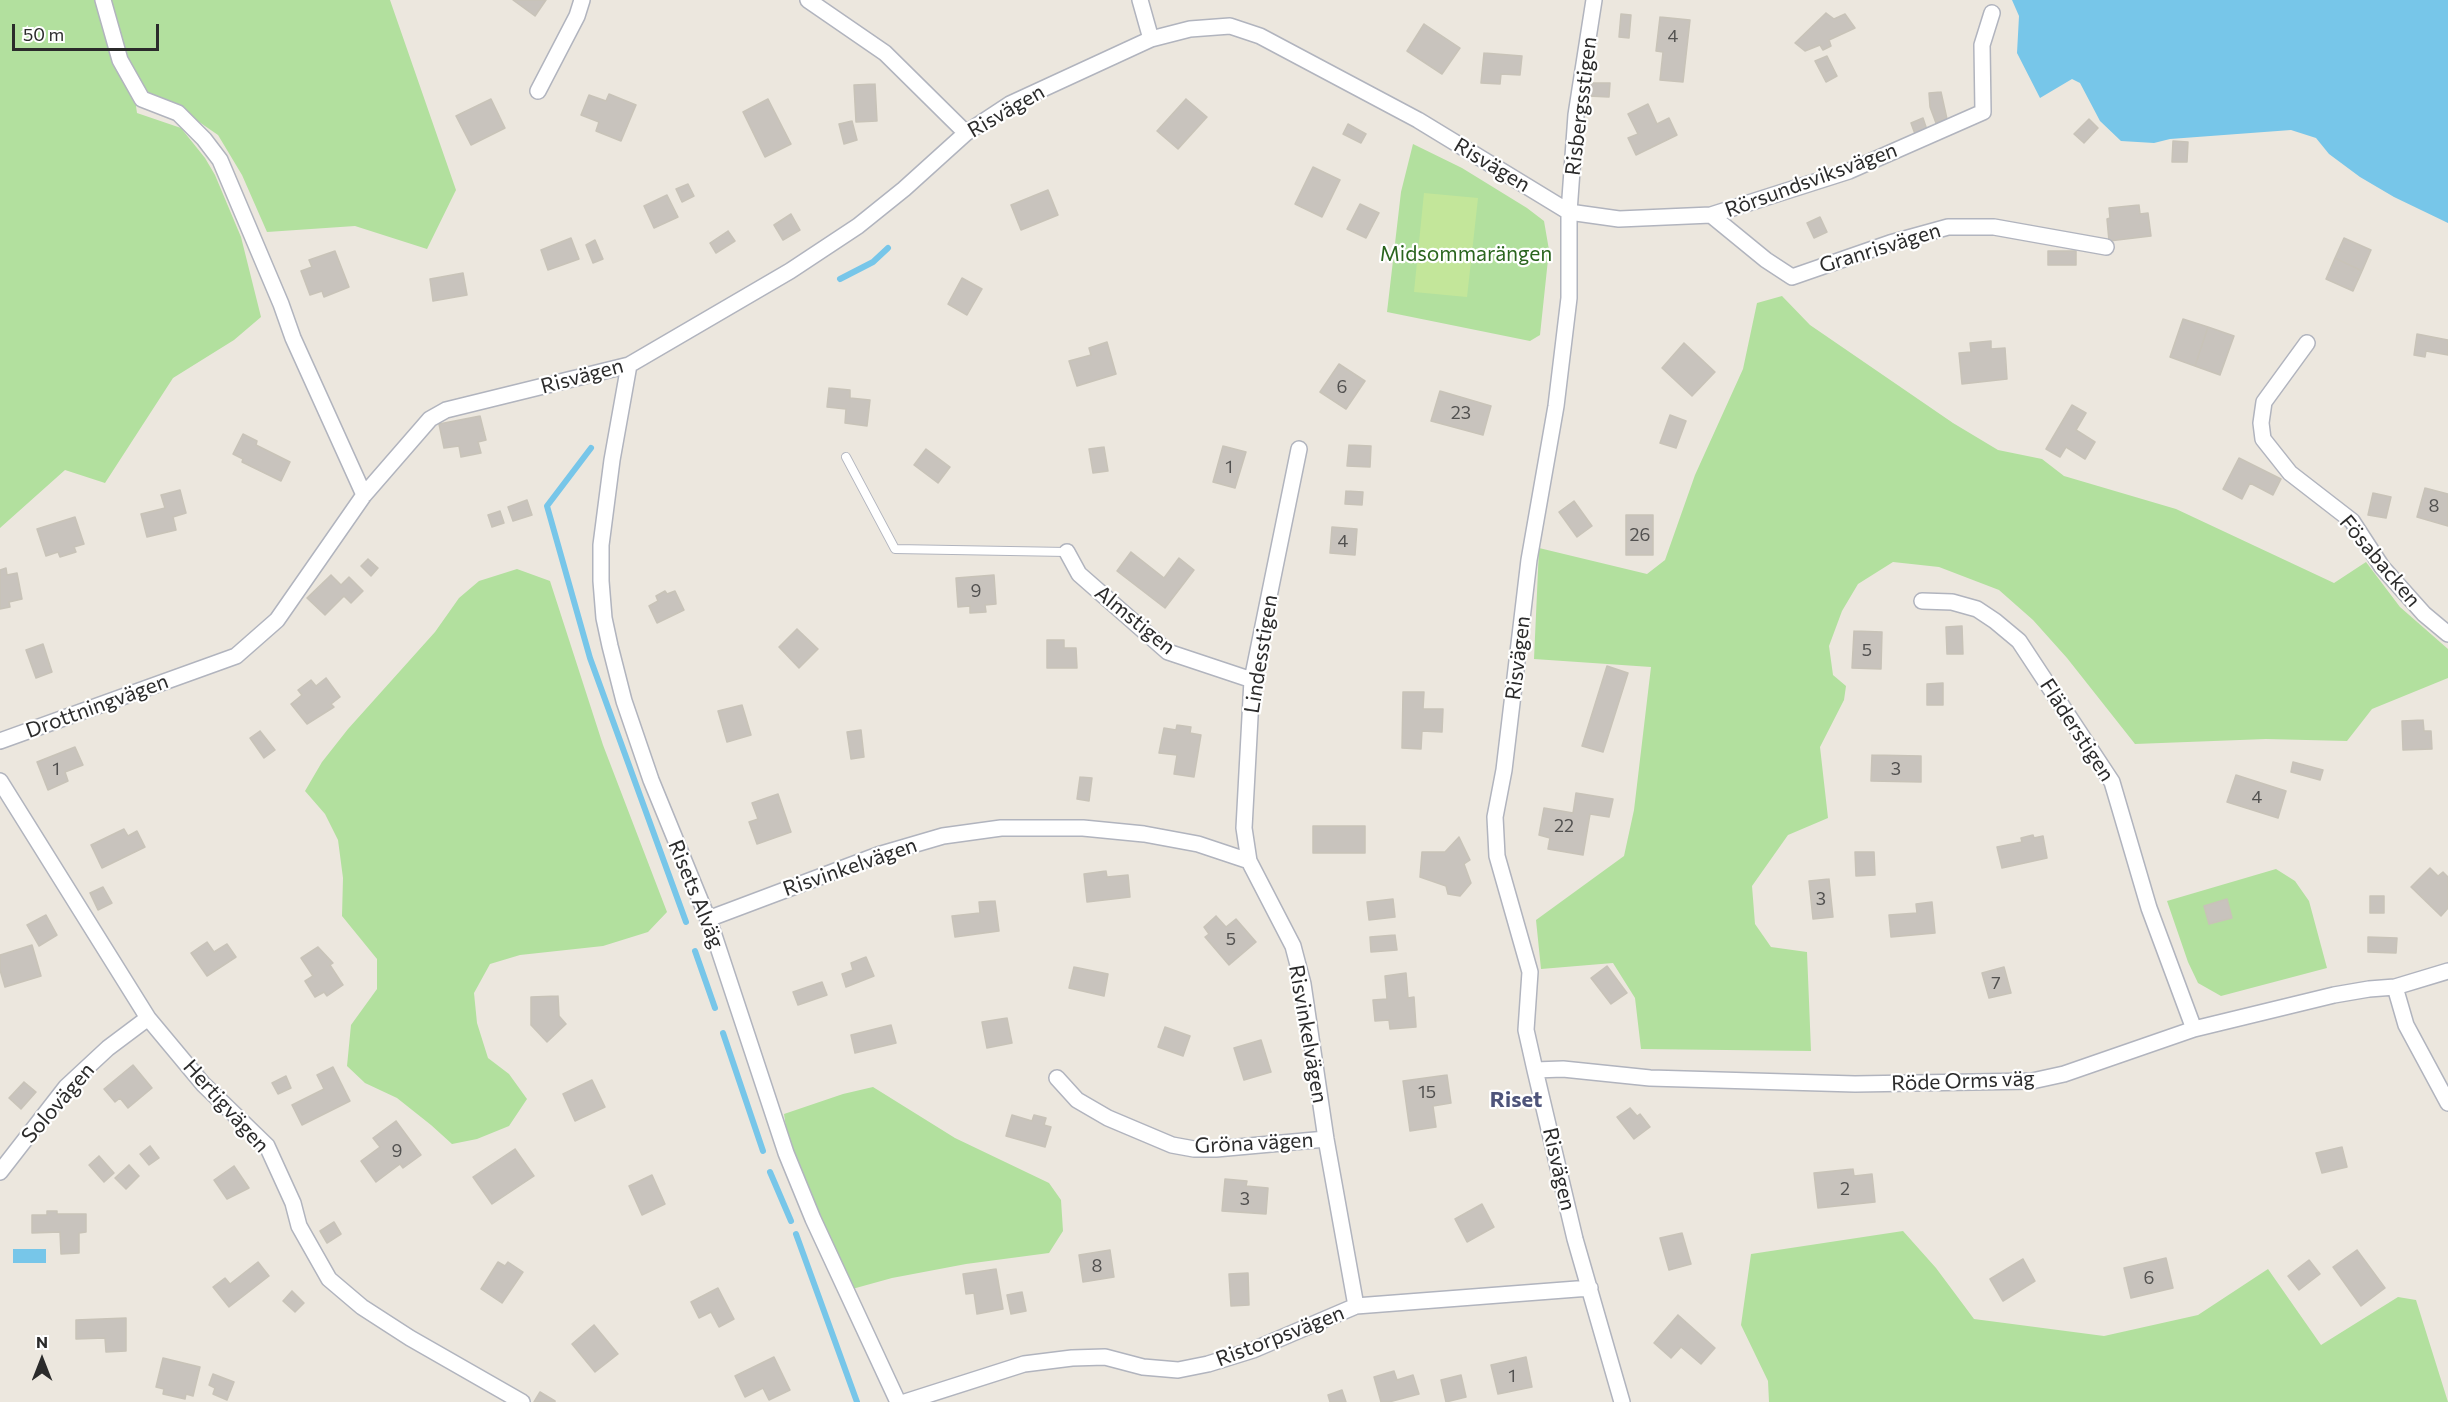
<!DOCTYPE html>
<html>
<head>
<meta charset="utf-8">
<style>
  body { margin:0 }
  #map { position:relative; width:2448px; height:1402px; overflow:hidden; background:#ece7de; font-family:Commissioner,sans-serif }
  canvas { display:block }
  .north { position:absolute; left:12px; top:1330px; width:60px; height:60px; -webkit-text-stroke:4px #fff; paint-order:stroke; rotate:0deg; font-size:16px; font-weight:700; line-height:24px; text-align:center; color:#2b2b2b }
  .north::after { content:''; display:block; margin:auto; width:21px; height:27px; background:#2b2b2b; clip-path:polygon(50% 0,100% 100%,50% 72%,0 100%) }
  .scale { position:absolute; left:12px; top:24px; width:147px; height:27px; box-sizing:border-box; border:3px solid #2b2b2b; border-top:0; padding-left:8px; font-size:18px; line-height:21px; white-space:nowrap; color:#2b2b2b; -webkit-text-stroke:4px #fff; paint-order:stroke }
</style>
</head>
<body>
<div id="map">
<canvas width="2448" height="1402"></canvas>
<div class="north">N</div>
<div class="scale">50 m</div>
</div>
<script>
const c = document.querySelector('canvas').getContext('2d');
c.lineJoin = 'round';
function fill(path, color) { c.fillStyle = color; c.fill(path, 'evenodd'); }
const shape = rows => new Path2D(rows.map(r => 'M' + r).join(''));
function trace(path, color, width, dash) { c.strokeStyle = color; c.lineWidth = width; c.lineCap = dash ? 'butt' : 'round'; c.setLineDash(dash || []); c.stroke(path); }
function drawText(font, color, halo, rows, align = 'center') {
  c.font = font + ' Commissioner,sans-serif'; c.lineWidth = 4.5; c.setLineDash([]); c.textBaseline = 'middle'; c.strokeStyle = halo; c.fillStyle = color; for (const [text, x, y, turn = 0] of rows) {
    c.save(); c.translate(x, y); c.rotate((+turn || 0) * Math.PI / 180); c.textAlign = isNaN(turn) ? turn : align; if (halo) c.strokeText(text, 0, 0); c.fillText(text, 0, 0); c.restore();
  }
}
const green = shape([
  [0,0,390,0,456,190,427,249,355,226,267,232,242,175,218,135,173,104,136,106,137,113,181,128,205,158,215,175,241,237,261,317,234,340,173,378,105,483,65,470,0,528],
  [1413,144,1462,168,1527,208,1544,221,1549,250,1540,335,1530,341,1387,312,1401,192],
  [1782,296,1810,325,1953,423,1998,450,2042,459,2064,476,2176,509,2334,583,2366,562,2400,607,2448,649,2448,678,2372,709,2347,741,2266,739,2135,744,2067,658,2033,620,1999,590,1939,567,1893,562,1858,584,1842,611,1829,646,1833,675,1846,686,1844,700,1820,747,1828,818,1788,835,1752,886,1755,924,1771,947,1807,952,1811,1051,1641,1049,1635,998,1613,963,1541,969,1536,920,1624,856,1634,810,1651,667,1534,659,1539,548,1647,574,1665,560,1695,475,1743,369,1757,303],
  [517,569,550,581,603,745,667,912,648,932,603,946,520,955,490,964,474,993,477,1023,488,1058,509,1074,527,1099,509,1126,477,1139,452,1144,431,1125,397,1098,365,1083,347,1066,351,1025,377,989,377,959,342,916,343,878,338,840,325,814,305,791,322,762,348,729,435,632,459,598,479,581],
  [2276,869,2295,881,2309,901,2327,968,2221,996,2198,983,2188,962,2167,901],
  [873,1087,955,1138,1049,1183,1061,1200,1063,1231,1049,1253,966,1264,892,1278,845,1291,790,1155,784,1114,843,1094],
  [1903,1231,1936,1268,1974,1319,2104,1336,2198,1315,2268,1269,2321,1345,2398,1297,2416,1300,2448,1402,1769,1402,1768,1381,1741,1325,1751,1254]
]);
const pitch = shape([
  [1424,193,1478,198,1467,297,1414,292]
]);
const water = shape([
  [2012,0,2448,0,2448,223,2394,197,2360,177,2329,154,2316,138,2291,130,2170,139,2154,143,2121,141,2100,121,2080,83,2072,79,2040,98,2017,53,2019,16],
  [13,1249,46,1249,46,1263,13,1263]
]);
const stream = shape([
  [840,279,873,262,888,248],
  [591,448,547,506,590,658,686,922],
  [695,951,715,1008],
  [723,1033,763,1151],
  [770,1172,791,1221],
  [796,1234,857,1402]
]);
const building = shape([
  [513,0,546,0,535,16,513,0],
  [1826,13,1834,19,1845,14,1855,28,1829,40,1831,46,1823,50,1820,45,1805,51,1795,43,1826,13],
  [1621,14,1631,15,1629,38,1619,37,1621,14],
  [1660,17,1690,20,1683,82,1660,80,1663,52,1656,51,1660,17],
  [1424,24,1460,48,1442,74,1407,51,1424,24],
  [1484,53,1522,56,1520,75,1501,74,1500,84,1481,83,1484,53],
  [1827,56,1837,76,1826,82,1815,61,1827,56],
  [1589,83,1610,83,1609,97,1588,96,1589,83],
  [875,84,877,121,856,122,854,85,875,84],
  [1941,92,1947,119,1936,123,1930,107,1929,93,1941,92],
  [609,94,636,105,621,141,596,131,599,122,581,115,589,95,606,101,609,94],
  [491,99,505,128,471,145,456,116,491,99],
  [768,99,791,144,765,157,743,112,768,99],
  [1186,99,1207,117,1178,149,1157,131,1186,99],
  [1648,104,1657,124,1669,118,1677,135,1636,155,1628,138,1638,134,1628,114,1648,104],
  [1923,118,1927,130,1915,134,1911,123,1923,118],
  [2089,119,2098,128,2084,143,2074,134,2089,119],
  [852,121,857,140,844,144,839,124,852,121],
  [1348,124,1366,134,1361,143,1343,134,1348,124],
  [2173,141,2188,142,2187,162,2172,162,2173,141],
  [1313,167,1340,180,1322,217,1295,204,1313,167],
  [688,184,694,196,682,202,676,189,688,184],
  [1048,190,1058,215,1021,230,1011,205,1048,190],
  [667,195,678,217,654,228,644,206,667,195],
  [1360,204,1379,213,1366,238,1347,229,1360,204],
  [2139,205,2140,214,2148,213,2151,236,2109,241,2107,219,2110,218,2109,208,2139,205],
  [791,214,800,230,783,240,774,225,791,214],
  [1820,217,1827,232,1814,238,1807,223,1820,217],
  [728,231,735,241,716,253,710,243,728,231],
  [571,238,579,259,548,270,541,250,571,238],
  [2344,238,2371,250,2362,271,2335,258,2344,238],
  [595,240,603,259,593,263,586,245,595,240],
  [335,251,349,287,324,297,322,291,310,295,301,271,312,267,309,260,335,251],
  [2048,251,2076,251,2076,265,2048,265,2048,251],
  [2335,258,2362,271,2353,291,2326,279,2335,258],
  [463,273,467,295,433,301,430,279,463,273],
  [962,278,982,289,967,315,948,304,962,278],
  [2183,319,2208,327,2195,366,2170,357,2183,319],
  [2208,327,2234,336,2220,375,2195,366,2208,327],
  [2417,334,2448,340,2448,355,2426,351,2425,357,2414,355,2417,334],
  [1991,341,1991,349,2005,348,2007,379,1962,384,1959,353,1971,352,1970,343,1991,341],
  [1107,342,1116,374,1077,386,1069,361,1091,355,1089,348,1107,342],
  [1684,343,1715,372,1692,396,1662,368,1684,343],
  [1339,364,1365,381,1346,409,1320,392,1339,364],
  [829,388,850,390,850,398,870,400,867,426,845,423,846,409,827,407,829,388],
  [1440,391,1491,406,1483,435,1431,421,1440,391],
  [2072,405,2086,413,2076,430,2095,442,2085,459,2066,447,2060,457,2046,449,2072,405],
  [1670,415,1686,421,1676,448,1660,443,1670,415],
  [480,416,486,440,478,442,481,453,461,457,459,446,444,448,439,424,480,416],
  [243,434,257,441,256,445,290,462,281,481,242,462,243,459,233,454,243,434],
  [1349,445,1371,446,1370,467,1347,466,1349,445],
  [1223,446,1246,452,1235,488,1213,482,1223,446],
  [1104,447,1108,471,1093,473,1089,449,1104,447],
  [926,449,950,467,938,483,914,465,926,449],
  [2239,458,2281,479,2273,495,2250,483,2242,499,2223,489,2239,458],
  [2425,488,2448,494,2448,526,2417,517,2425,488],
  [180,490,186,513,173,517,176,530,147,537,141,514,165,508,161,495,180,490],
  [1346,491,1363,492,1362,505,1345,504,1346,491],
  [2373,493,2391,497,2386,518,2368,515,2373,493],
  [527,500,532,515,513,521,508,507,527,500],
  [1574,501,1592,526,1577,537,1559,512,1574,501],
  [500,511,504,523,492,527,488,515,500,511],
  [1626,515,1653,515,1653,555,1626,555,1626,515],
  [75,517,84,544,74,547,76,552,60,557,58,552,46,556,37,529,75,517],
  [1332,527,1357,529,1355,555,1330,553,1332,527],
  [1131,552,1164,578,1179,558,1194,570,1165,608,1117,571,1131,552],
  [368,559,378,568,371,576,361,566,368,559],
  [6,568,7,575,17,573,22,599,9,602,10,607,0,609,0,570,6,568],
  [331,575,341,585,349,577,363,591,351,603,344,596,325,615,307,598,331,575],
  [994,575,996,604,985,605,986,612,970,613,970,606,958,607,956,578,994,575],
  [665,591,667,594,675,591,684,610,657,623,649,606,658,601,656,596,665,591],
  [1962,626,1963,654,1947,654,1946,627,1962,626],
  [797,629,818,649,799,668,779,647,797,629],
  [1854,631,1882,632,1881,669,1852,668,1854,631],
  [1047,640,1064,640,1064,648,1076,648,1077,668,1047,668,1047,640],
  [43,644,52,672,36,678,26,650,43,644],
  [1607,666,1628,673,1603,752,1582,746,1607,666],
  [326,678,340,697,331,704,334,707,307,724,291,704,302,695,298,690,311,680,316,686,326,678],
  [1943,683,1943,705,1927,705,1927,684,1943,683],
  [1403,692,1424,692,1423,709,1443,709,1442,732,1422,731,1421,749,1402,748,1403,692],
  [742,705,751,735,727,742,718,711,742,705],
  [2423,720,2424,731,2431,731,2432,749,2403,750,2402,721,2423,720],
  [1177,725,1191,727,1190,733,1201,735,1194,777,1174,774,1177,755,1159,753,1164,728,1176,730,1177,725],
  [861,730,864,757,851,759,847,732,861,730],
  [260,731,275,750,264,758,250,738,260,731],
  [75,747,83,765,65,772,68,781,48,790,37,762,75,747],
  [1872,755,1921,756,1921,782,1871,781,1872,755],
  [2293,762,2323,770,2320,780,2291,772,2293,762],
  [2236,775,2286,791,2278,818,2227,802,2236,775],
  [1080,777,1092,778,1089,801,1077,799,1080,777],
  [1576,793,1613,799,1609,817,1590,814,1583,855,1548,849,1550,838,1539,835,1544,808,1573,813,1576,793],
  [778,794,791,832,757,844,749,822,758,819,752,803,778,794],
  [1313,826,1365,826,1365,853,1313,853,1313,826],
  [124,829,128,836,137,831,145,847,102,868,91,845,124,829],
  [2033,835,2034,838,2043,836,2047,858,2002,868,1997,847,2022,842,2021,838,2033,835],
  [1459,837,1470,860,1464,864,1471,883,1460,896,1448,894,1446,886,1420,877,1422,852,1445,852,1459,837],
  [1855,852,1874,852,1875,875,1856,876,1855,852],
  [2430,868,2438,876,2443,872,2448,877,2448,908,2441,916,2411,887,2430,868],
  [1106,871,1107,877,1128,875,1130,897,1087,902,1084,874,1106,871],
  [1829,879,1833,917,1813,919,1809,881,1829,879],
  [103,887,112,903,98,910,90,893,103,887],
  [2370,896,2384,896,2384,913,2370,913,2370,896],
  [1393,899,1395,917,1369,920,1367,902,1393,899],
  [2227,899,2232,918,2209,924,2204,906,2227,899],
  [995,901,999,931,955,937,952,916,980,913,979,902,995,901],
  [1932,902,1935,933,1891,937,1889,915,1917,913,1916,904,1932,902],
  [46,915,57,935,39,946,27,925,46,915],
  [1216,916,1226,927,1236,919,1256,942,1229,965,1205,937,1209,934,1204,927,1216,916],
  [1395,935,1397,950,1371,952,1370,937,1395,935],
  [2368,937,2397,938,2396,953,2368,952,2368,937],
  [207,942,214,952,227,944,236,957,207,976,191,953,207,942],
  [32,945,41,976,5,987,0,970,0,955,32,945],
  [318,947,333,963,330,965,343,985,327,996,324,992,315,997,305,981,313,976,301,958,318,947],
  [866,957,874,976,846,987,842,974,853,970,851,963,866,957],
  [1607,966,1627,993,1611,1004,1591,978,1607,966],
  [1074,967,1108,974,1104,996,1069,988,1074,967],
  [2004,967,2011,993,1989,998,1982,973,2004,967],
  [1406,973,1408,998,1414,997,1416,1027,1390,1029,1389,1020,1375,1021,1373,1000,1387,999,1385,976,1406,973],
  [822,982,827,995,798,1005,793,992,822,982],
  [558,996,559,1016,566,1024,547,1042,531,1025,531,997,558,996],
  [1007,1018,1012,1043,987,1048,982,1022,1007,1018],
  [891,1025,896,1043,855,1053,851,1035,891,1025],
  [1165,1027,1190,1036,1183,1056,1158,1047,1165,1027],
  [1261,1040,1271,1072,1244,1080,1234,1048,1261,1040],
  [133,1065,152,1088,128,1108,120,1098,115,1102,104,1089,133,1065],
  [333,1067,350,1101,302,1125,292,1105,324,1089,317,1075,333,1067],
  [1447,1075,1451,1103,1433,1106,1436,1127,1410,1131,1403,1081,1447,1075],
  [286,1076,291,1088,278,1094,272,1083,286,1076],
  [592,1080,605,1107,575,1121,563,1094,592,1080],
  [24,1082,36,1092,21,1109,9,1098,24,1082],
  [1630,1108,1637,1116,1640,1114,1650,1127,1634,1139,1617,1117,1630,1108],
  [1012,1115,1032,1121,1034,1115,1046,1118,1044,1125,1051,1127,1045,1147,1006,1136,1012,1115],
  [396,1121,421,1155,403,1168,400,1164,376,1182,361,1161,380,1147,373,1138,396,1121],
  [150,1146,159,1158,149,1165,140,1154,150,1146],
  [2342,1147,2347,1167,2322,1173,2316,1153,2342,1147],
  [515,1149,534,1176,492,1204,473,1177,515,1149],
  [99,1156,114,1173,104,1182,89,1165,99,1156],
  [129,1165,139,1176,126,1189,115,1178,129,1165],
  [234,1166,249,1188,227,1199,214,1180,234,1166],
  [1853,1169,1854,1176,1872,1174,1875,1202,1818,1208,1814,1173,1853,1169],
  [652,1175,665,1204,642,1215,629,1186,652,1175],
  [1225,1179,1247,1181,1246,1186,1268,1188,1266,1214,1222,1211,1225,1179],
  [1482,1204,1494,1227,1467,1242,1455,1219,1482,1204],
  [47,1211,57,1211,57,1214,86,1214,86,1232,79,1233,79,1253,61,1254,60,1232,32,1233,32,1215,47,1215,47,1211],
  [334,1222,341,1234,327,1243,320,1231,334,1222],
  [1682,1233,1691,1264,1669,1270,1660,1238,1682,1233],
  [1110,1250,1114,1277,1083,1282,1079,1255,1110,1250],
  [2357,1250,2385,1288,2361,1306,2333,1267,2357,1250],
  [2166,1258,2173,1288,2131,1298,2124,1268,2166,1258],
  [2023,1259,2035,1281,2003,1301,1990,1279,2023,1259],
  [2309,1260,2320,1274,2299,1290,2288,1276,2309,1260],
  [258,1262,269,1276,229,1307,213,1287,225,1278,230,1284,258,1262],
  [498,1262,505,1266,508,1262,523,1272,502,1303,481,1289,498,1262],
  [996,1269,1003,1309,977,1314,974,1293,966,1294,963,1274,996,1269],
  [1248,1273,1249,1305,1231,1306,1229,1274,1248,1273],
  [718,1288,734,1319,719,1327,711,1312,699,1318,691,1302,718,1288],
  [292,1291,304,1303,295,1312,283,1301,292,1291],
  [1022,1292,1026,1311,1011,1314,1007,1295,1022,1292],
  [1678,1315,1715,1348,1701,1364,1681,1347,1671,1358,1654,1343,1678,1315],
  [126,1318,126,1351,106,1352,105,1338,76,1339,76,1320,126,1318],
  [594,1325,618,1354,595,1372,572,1344,594,1325],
  [774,1357,790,1390,769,1400,763,1388,745,1397,735,1376,774,1357],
  [1526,1357,1532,1387,1498,1394,1491,1365,1526,1357],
  [163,1358,200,1367,193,1396,186,1394,185,1399,163,1394,164,1389,156,1387,163,1358],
  [1394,1371,1397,1380,1413,1375,1419,1394,1389,1402,1381,1402,1374,1377,1394,1371],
  [213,1374,234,1382,227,1400,213,1394,215,1388,209,1385,213,1374],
  [1461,1375,1466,1397,1446,1402,1441,1380,1461,1375],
  [1342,1390,1346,1402,1330,1402,1328,1395,1342,1390],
  [540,1392,555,1401,555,1402,534,1402,540,1392]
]);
const service = shape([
  [846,457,895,549,1067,552]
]);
const minor = shape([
  [103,0,120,60,142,99,178,113,204,139,220,160,281,304,293,338,364,495],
  [808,0,885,53,966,133],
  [1140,0,1151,39],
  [1594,0,1576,115,1569,212,1619,219,1711,215,1849,171,1983,112,1982,45,1992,13],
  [538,91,577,16,582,0],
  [1711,215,1766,260,1792,277,1890,243,1948,227,1994,227,2106,247],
  [2307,343,2264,402,2261,423,2263,439,2290,473,2352,521,2382,567,2424,614,2448,634],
  [629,365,612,460,601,545,601,581,604,618,610,646,624,701,651,780,712,929,786,1153,813,1219,898,1402],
  [1067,552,1079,574,1168,652,1252,680],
  [1922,601,1952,602,1977,609,1995,621,2019,641,2112,782,2149,908,2194,1029],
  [0,741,236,656,277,620,364,495,430,419,446,410,629,365,790,271,858,226,904,189,966,133,1010,104,1151,39,1190,29,1230,26,1260,36,1418,120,1569,212,1569,298,1556,406,1529,560,1504,770,1495,817,1497,856,1530,972,1526,1030,1535,1070,1575,1239,1622,1402],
  [0,781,148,1018,203,1084,267,1146,293,1203,299,1226,329,1279,362,1307,410,1338,522,1402],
  [1249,861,1244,828,1252,680,1299,449],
  [708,919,878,855,943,836,1001,828,1083,828,1144,834,1198,844,1249,861,1293,946,1303,984,1326,1139,1356,1306],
  [2395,987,2406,1025,2448,1103],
  [1535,1070,1563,1069,1650,1078,1855,1084,2032,1081,2064,1074,2194,1029,2334,995,2369,989,2395,987,2448,971],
  [1057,1078,1077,1100,1108,1118,1172,1145,1194,1149,1216,1149,1326,1139],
  [0,1172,66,1087,108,1048,148,1018],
  [905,1402,1024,1364,1072,1358,1105,1357,1143,1367,1178,1370,1208,1364,1253,1350,1356,1306,1590,1288]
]);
const numberNames = [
  ["4",1673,36],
  ["6",1342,387],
  ["23",1461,413],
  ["1",1229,467],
  ["8",2434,506],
  ["26",1640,535],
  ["4",1343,541],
  ["9",976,591],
  ["5",1867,650],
  ["1",56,769],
  ["3",1896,769],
  ["4",2257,797],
  ["22",1564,826],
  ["3",1821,899],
  ["5",1231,939],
  ["7",1996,983],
  ["15",1427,1092],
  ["9",397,1151],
  ["2",1845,1189],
  ["3",1245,1199],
  ["8",1097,1266],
  ["6",2149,1278],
  ["1",1512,1376]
];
const streetNames = [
  ["Risbergsstigen",1581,106,-83],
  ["Risvägen",1006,111,-30],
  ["Risvägen",1492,165,31],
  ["Rörsundsviksvägen",1811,180,-20],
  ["Granrisvägen",1880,248,-17],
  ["Risvägen",582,376,-15],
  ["Fösabacken",2380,561,50],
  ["Almstigen",1135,620,39],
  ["Lindesstigen",1261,654,-81],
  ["Risvägen",1518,658,-83],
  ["Drottningvägen",97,706,-20],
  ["Fläderstigen",2077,730,57],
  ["Risvinkelvägen",850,867,-19],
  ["Risets Alväg",696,894,68],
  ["Risvinkelvägen",1308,1034,80],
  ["Röde Orms väg",1963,1081,-2],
  ["Solovägen",58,1103,-49],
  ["Hertigvägen",226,1106,48],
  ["Gröna vägen",1254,1143,-3],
  ["Risvägen",1559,1169,77],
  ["Ristorpsvägen",1280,1336,-21]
];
const parkNames = [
  ["Midsommarängen",1466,254]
];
const neighbourhoodNames = [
  ["Riset",1516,1100]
];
fill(green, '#b2e09e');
fill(pitch, '#c3e69a');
fill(water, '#77c6e9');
trace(stream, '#77c6e9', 6);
fill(building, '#c8c3bd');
trace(building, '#c8c3b8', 1.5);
trace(service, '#b1b4be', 10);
trace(minor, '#b1b4be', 18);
trace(service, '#fff', 8);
trace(minor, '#fff', 15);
drawText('18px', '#525150', null, numberNames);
drawText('21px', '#2b2b2b', '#fff', streetNames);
drawText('21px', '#2a651e', '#fff', parkNames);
drawText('bold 22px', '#4e547a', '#fff', neighbourhoodNames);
</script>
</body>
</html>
